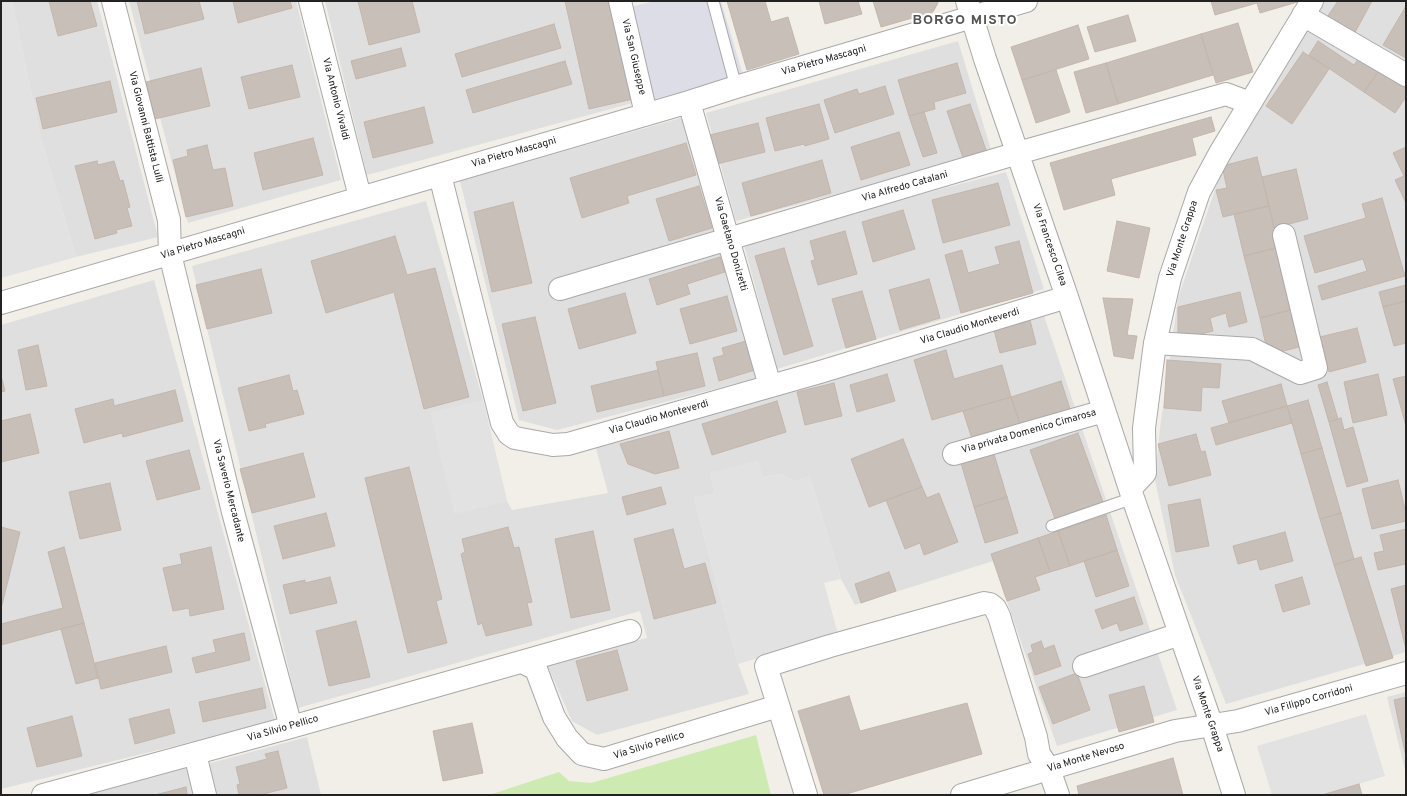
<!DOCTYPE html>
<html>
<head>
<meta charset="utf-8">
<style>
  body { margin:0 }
  #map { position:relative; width:1407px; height:796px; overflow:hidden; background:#f2efe9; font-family:Overpass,sans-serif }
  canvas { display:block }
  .frame { position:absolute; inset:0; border:2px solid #222; pointer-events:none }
</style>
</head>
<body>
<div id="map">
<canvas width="1407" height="796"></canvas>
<div class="frame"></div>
</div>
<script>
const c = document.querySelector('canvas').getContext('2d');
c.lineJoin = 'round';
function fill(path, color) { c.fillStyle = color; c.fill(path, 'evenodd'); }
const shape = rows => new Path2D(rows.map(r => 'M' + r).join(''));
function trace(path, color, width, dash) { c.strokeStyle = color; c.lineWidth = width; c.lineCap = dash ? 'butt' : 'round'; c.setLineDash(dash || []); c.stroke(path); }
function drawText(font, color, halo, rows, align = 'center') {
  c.font = font + ' Overpass,sans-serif'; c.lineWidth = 4; c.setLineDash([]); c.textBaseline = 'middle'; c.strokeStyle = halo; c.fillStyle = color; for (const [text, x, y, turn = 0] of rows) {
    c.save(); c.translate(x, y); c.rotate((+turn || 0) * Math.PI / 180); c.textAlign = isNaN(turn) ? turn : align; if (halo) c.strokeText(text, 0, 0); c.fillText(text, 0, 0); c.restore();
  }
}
const residential = shape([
  [12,1,97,1,158,237,76,257,41,138],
  [129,1,296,1,341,180,188,223],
  [325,1,615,1,640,101,367,175],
  [1324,1,1406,1,1406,652,1226,704,1175,575,1155,480,1160,428,1178,298,1222,169],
  [958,41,992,153,736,221,706,113],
  [688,116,761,377,557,430,519,420,460,181],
  [1006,172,1044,289,777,369,743,241],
  [426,201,483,400,507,501,512,510,608,493,595,445,1043,313,1177,710,1057,746,993,561,855,605,841,579,810,477,794,481,780,474,763,477,710,473,715,493,694,498,738,664,749,694,597,735,572,721,546,662,647,638,640,611,298,708,192,266],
  [154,280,275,721,1,789,1,325],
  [1406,692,1406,774,1387,697],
  [307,737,321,795,215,795,207,764],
  [189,764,196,795,77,795]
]);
const grass = shape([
  [756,735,771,795,489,795,559,772,569,781,591,783]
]);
const parking = shape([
  [1,1,12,1,41,137,76,257,1,278],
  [483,400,507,501,454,514,430,412],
  [758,460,763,477,780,474,794,481,810,477,841,579,824,583,838,634,738,664,694,498,715,493,710,473],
  [1366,714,1385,776,1322,795,1272,795,1257,746]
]);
const plaza = shape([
  [655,1,721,1,743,75,652,100,630,7]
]);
const building = shape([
  [49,1,90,1,97,26,58,36,49,1],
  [137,1,199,1,204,19,145,34,137,1],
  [233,1,290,1,292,8,238,23,233,1],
  [358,1,412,1,420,32,369,45,358,1],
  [565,1,611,1,633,99,589,109,565,1],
  [727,1,765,1,771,22,788,17,799,54,747,70,727,1],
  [819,1,858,1,862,14,825,24,819,1],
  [873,1,937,1,938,3,933,12,881,27,873,1],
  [1211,1,1301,1,1260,13,1257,3,1215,15,1211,1],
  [1338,1,1372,1,1353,36,1325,20,1338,1],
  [1406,6,1406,58,1383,45,1406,6],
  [1128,15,1136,41,1095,52,1087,27,1128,15],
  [1238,23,1253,72,1216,83,1201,34,1238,23],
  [554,24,561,48,462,77,455,54,554,24],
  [1078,25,1089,59,1022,80,1011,47,1078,25],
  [1201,34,1213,75,1118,104,1106,63,1201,34],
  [1318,41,1354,65,1361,55,1381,68,1364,92,1309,55,1318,41],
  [401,48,406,66,356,79,351,61,401,48],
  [1303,52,1329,69,1292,124,1266,106,1303,52],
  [565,61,572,84,473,113,466,90,565,61],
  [957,63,966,93,934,102,935,109,909,116,898,80,957,63],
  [1106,63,1118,104,1086,113,1074,72,1106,63],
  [292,65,300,97,249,109,241,77,292,65],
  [201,68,210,106,155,119,146,82,201,68],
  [1381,68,1406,85,1406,97,1395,113,1364,92,1381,68],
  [1056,70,1070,112,1036,123,1022,80,1056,70],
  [110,81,117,112,43,129,36,98,110,81],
  [885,86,894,114,835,133,824,100,857,89,859,94,885,86],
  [819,104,829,139,805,146,804,144,775,151,766,118,819,104],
  [970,104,986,150,963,158,947,111,970,104],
  [424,107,433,143,373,158,364,122,424,107],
  [924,112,937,153,923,157,909,116,924,112],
  [1211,117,1215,131,1192,138,1196,155,1111,179,1115,195,1064,210,1050,163,1211,117],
  [758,123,765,152,717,164,710,135,758,123],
  [899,132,910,165,861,180,851,147,899,132],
  [313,138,323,175,263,190,254,153,313,138],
  [686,143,696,175,627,196,629,203,582,218,570,178,686,143],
  [207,145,213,170,225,168,233,206,186,217,173,160,188,156,187,150,207,145],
  [1406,147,1406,175,1404,176,1393,153,1406,147],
  [1257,157,1269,206,1223,217,1216,190,1227,188,1222,166,1257,157],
  [822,160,831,193,751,216,742,183,822,160],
  [97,161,98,165,114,161,120,181,123,180,130,207,127,208,132,226,116,230,117,233,95,239,75,166,97,161],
  [1296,169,1308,219,1274,228,1262,177,1296,169],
  [1406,175,1406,203,1395,180,1406,175],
  [998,183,1010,225,943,243,932,200,998,183],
  [699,186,712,228,669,241,656,199,699,186],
  [1382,198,1405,276,1322,300,1318,286,1367,271,1363,259,1315,273,1304,236,1366,218,1362,204,1382,198],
  [513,202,532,283,492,292,474,212,513,202],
  [1269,206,1279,247,1244,256,1234,214,1269,206],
  [903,210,915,249,873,262,862,222,903,210],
  [1117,221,1150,228,1139,278,1107,271,1117,221],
  [845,231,857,274,818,285,811,261,815,260,810,241,845,231],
  [395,236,407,275,435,268,469,397,424,409,394,292,326,313,311,261,395,236],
  [1019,241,1033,293,961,313,945,255,962,250,968,273,1000,264,995,247,1019,241],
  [1279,247,1294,309,1260,318,1244,256,1279,247],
  [784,248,813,346,784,355,755,256,784,248],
  [720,257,725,272,687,284,690,294,657,305,649,279,720,257],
  [261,269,272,313,207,329,196,285,261,269],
  [929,279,940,318,900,330,889,290,929,279],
  [1406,285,1406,301,1383,307,1379,292,1406,285],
  [862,291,876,339,846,348,832,299,862,291],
  [1240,292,1247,322,1229,327,1226,313,1210,318,1213,331,1178,340,1178,307,1240,292],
  [625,293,636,333,579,349,568,309,625,293],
  [727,296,737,331,690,344,680,309,727,296],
  [1103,298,1133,299,1127,335,1137,336,1133,359,1114,356,1103,298],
  [1406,301,1406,343,1394,346,1383,307,1406,301],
  [1294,309,1303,346,1268,355,1260,318,1294,309],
  [1029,316,1036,344,1000,353,993,326,1029,316],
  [535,317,556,403,523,411,502,324,535,317],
  [1357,328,1366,362,1329,372,1320,337,1357,328],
  [746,341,755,370,719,381,713,358,724,355,722,348,746,341],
  [38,345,47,386,26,390,18,350,38,345],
  [946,350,954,379,1002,365,1011,397,932,420,914,360,946,350],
  [697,353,705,386,664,396,656,362,697,353],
  [1167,360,1221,364,1219,388,1202,387,1201,411,1164,408,1167,360],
  [658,370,664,396,597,412,591,386,658,370],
  [887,374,895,401,857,412,850,385,887,374],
  [1378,374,1387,415,1353,423,1344,382,1378,374],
  [1,375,5,391,1,392,1,375],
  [289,375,293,391,297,390,304,414,265,424,266,427,249,431,238,388,289,375],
  [1406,376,1406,426,1393,379,1406,376],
  [1061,381,1071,412,1021,427,1011,397,1061,381],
  [1327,382,1338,419,1329,422,1318,385,1327,382],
  [834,383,842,416,805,425,797,392,834,383],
  [1281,384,1287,406,1229,423,1222,401,1281,384],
  [175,390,183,421,123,437,122,433,84,443,75,409,113,399,114,406,175,390],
  [1011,397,1021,427,973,442,963,411,1011,397],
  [1308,400,1322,448,1301,454,1287,406,1308,400],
  [777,401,786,432,712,455,702,424,777,401],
  [1287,406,1292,423,1216,445,1211,428,1287,406],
  [30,414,39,453,1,462,1,421,30,414],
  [1341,418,1344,430,1353,427,1368,481,1347,487,1329,422,1341,418],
  [669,431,679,468,655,474,628,464,620,444,669,431],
  [1078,433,1103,502,1055,519,1030,450,1078,433],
  [1196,434,1201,452,1205,451,1211,475,1169,486,1158,444,1196,434],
  [903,439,922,487,869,507,851,459,903,439],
  [1322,448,1341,513,1320,519,1301,454,1322,448],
  [189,450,200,489,157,500,146,461,189,450],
  [303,453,315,497,252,513,240,469,303,453],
  [994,454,1007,497,974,507,961,463,994,454],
  [409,467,442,599,436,601,447,643,408,653,365,478,409,467],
  [1398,480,1406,513,1406,521,1372,529,1362,489,1398,480],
  [110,483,121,530,80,539,69,492,110,483],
  [661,487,666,504,627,515,622,497,661,487],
  [922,487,927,498,939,493,958,542,924,555,920,543,905,549,886,500,922,487],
  [1007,497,1018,533,985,543,974,507,1007,497],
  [1200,499,1209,546,1176,552,1168,505,1200,499],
  [326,513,335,546,283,559,274,526,326,513],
  [1341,513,1354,559,1334,565,1320,519,1341,513],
  [1106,515,1117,550,1070,566,1058,531,1106,515],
  [1,527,20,532,1,609,1,527],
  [508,527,514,548,519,547,532,602,527,603,532,625,486,636,482,623,478,625,461,554,465,552,462,539,508,527],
  [673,529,684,569,705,563,716,603,654,619,634,539,673,529],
  [1406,529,1406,564,1378,570,1374,553,1384,551,1380,535,1406,529],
  [593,531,610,610,571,618,555,539,593,531],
  [1058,531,1070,566,1050,572,1038,538,1058,531],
  [1285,532,1293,561,1260,570,1257,559,1238,564,1233,546,1285,532],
  [1038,538,1050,572,1035,577,1040,590,1007,601,991,554,1038,538],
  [64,547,84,623,1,645,1,624,63,608,48,552,64,547],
  [211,547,224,609,190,616,189,608,173,611,163,568,182,564,180,554,211,547],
  [1117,550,1129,586,1096,597,1084,561,1117,550],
  [1361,557,1393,658,1366,666,1334,565,1361,557],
  [889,572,896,591,861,603,855,584,889,572],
  [330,577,337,603,290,614,283,585,305,580,305,583,330,577],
  [1302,577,1310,604,1283,612,1275,585,1302,577],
  [1406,585,1406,649,1391,589,1406,585],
  [1134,597,1143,624,1120,631,1117,623,1102,629,1095,610,1134,597],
  [356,621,370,677,329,686,316,631,356,621],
  [84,623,98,678,76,684,61,629,84,623],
  [244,633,250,660,196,673,192,658,216,652,213,640,244,633],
  [1041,641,1044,649,1054,645,1061,666,1035,675,1028,654,1033,652,1031,645,1041,641],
  [166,646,172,672,101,689,95,663,166,646],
  [617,650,628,690,587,701,576,661,617,650],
  [1077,673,1090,710,1053,724,1039,687,1077,673],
  [1144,686,1154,722,1119,732,1109,695,1144,686],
  [262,688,266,708,203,722,199,702,262,688],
  [849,696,860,731,967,703,982,754,843,795,824,795,798,711,849,696],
  [1406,697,1406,757,1394,700,1406,697],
  [169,709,175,733,135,744,129,719,169,709],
  [72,716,82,756,37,767,27,728,72,716],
  [472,723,483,773,443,781,433,731,472,723],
  [278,751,287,788,259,795,239,795,237,785,240,784,236,767,267,759,265,754,278,751],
  [1173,758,1183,795,1079,795,1077,786,1173,758],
  [1359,784,1362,795,1322,795,1359,784],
  [186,787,187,795,155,795,186,787]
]);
const service = shape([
  [713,1,736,87],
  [1052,526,1133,498]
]);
const minor = shape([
  [113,1,169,220,170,254,233,512,291,727],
  [310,1,360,197],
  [620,1,646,114],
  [967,1,985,59,1067,297,1133,498,1212,726,1234,795],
  [1303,15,1406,75],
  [689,102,770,386],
  [440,175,502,423,509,434,515,438,553,445,568,444,820,372,1067,297],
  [560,289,1018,153,1226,94,1250,103],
  [1,303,689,102,736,87,1026,1],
  [1155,343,1252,349,1300,373,1316,368,1284,235],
  [954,454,1104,411],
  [1130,489,1145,473,1144,428,1155,343,1170,278,1199,192,1220,153,1312,1],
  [522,662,536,669,554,717,567,738,582,754,604,759,778,706],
  [1084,666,1180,634],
  [195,754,205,795],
  [43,795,291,727,630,631],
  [806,795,766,666,830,646,984,603,990,604,995,608,999,616,1036,737,1039,754,1049,769,1058,795],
  [962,795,1175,731,1238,721,1406,673]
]);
const streetNames = [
  ["Via San Giuseppe",633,57,77],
  ["Via Pietro Mascagni",824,61,-16],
  ["Via Antonio Vivaldi",335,99,76],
  ["Via Giovanni Battista Lulli",145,127,76],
  ["Via Pietro Mascagni",514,153,-16],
  ["Via Alfredo Catalani",905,187,-16],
  ["Via Monte Grappa",1183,239,-72],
  ["Via Pietro Mascagni",203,244,-17],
  ["Via Gaetano Donizetti",730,244,74],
  ["Via Francesco Cilea",1049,245,71],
  ["Via Claudio Monteverdi",970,327,-17],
  ["Via Claudio Monteverdi",659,418,-16],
  ["Via privata Domenico Cimarosa",1029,432,-16],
  ["Via Saverio Mercadante",228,491,76],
  ["Via Filippo Corridoni",1309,701,-16],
  ["Via Monte Grappa",1207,714,71],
  ["Via Silvio Pellico",283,729,-16],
  ["Via Silvio Pellico",649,746,-17],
  ["Via Monte Nevoso",1086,758,-17]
];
const districtNames = [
  ["BORGO MISTO",965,21]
];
fill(residential, '#e0dfdf');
fill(grass, '#cdebb0');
fill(parking, '#e2e2e2');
fill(plaza, '#dddde8');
fill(building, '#c7bfb8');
trace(building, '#c4b6ab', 1);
trace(service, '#a9a9a9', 13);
trace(minor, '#a9a9a9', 24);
trace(service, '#fff', 11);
trace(minor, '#fff', 22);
drawText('10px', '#222', '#fff', streetNames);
c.letterSpacing = '1px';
drawText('bold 14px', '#555', '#fff', districtNames);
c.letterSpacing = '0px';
</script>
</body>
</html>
